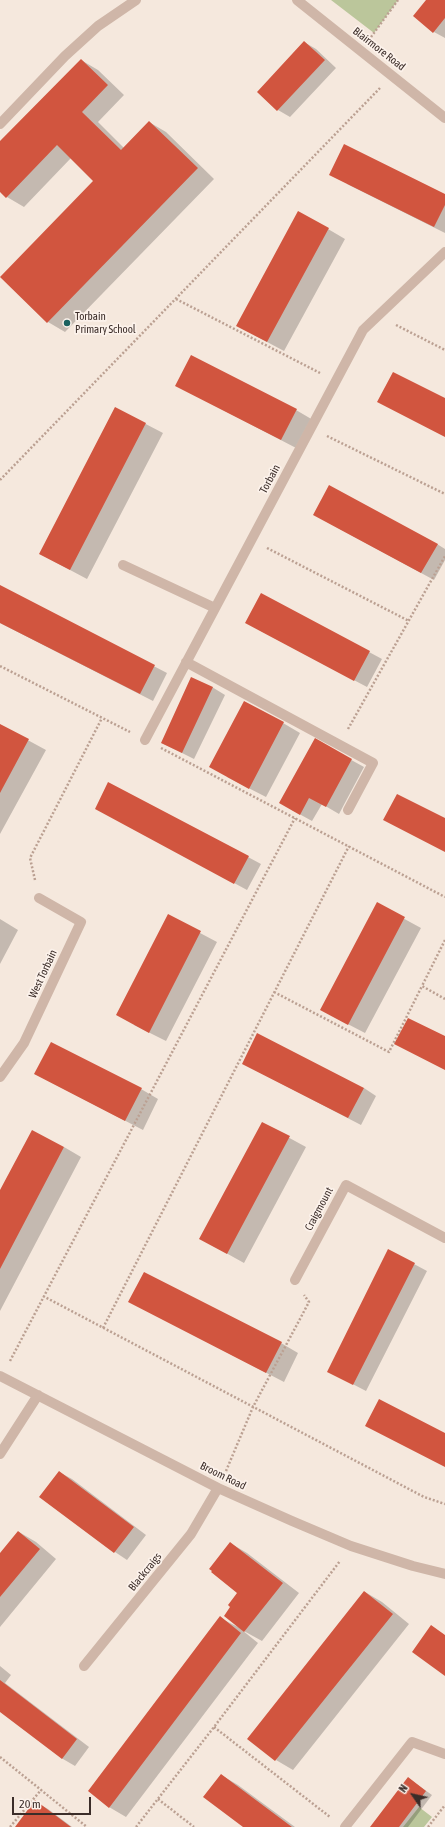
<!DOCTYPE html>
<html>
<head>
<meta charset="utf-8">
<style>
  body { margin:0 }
  #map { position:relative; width:445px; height:1827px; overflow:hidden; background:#f5e8dd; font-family:"Asap Condensed",sans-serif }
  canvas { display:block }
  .north { position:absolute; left:393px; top:1775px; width:40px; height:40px; -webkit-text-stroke:3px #fcf2eb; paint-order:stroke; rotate:304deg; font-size:11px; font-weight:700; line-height:16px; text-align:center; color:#3b2d29 }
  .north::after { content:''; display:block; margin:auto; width:14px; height:18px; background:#3b2d29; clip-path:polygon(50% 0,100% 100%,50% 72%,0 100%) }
  .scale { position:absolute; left:12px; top:1797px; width:79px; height:18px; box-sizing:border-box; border:2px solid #3b2d29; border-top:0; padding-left:5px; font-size:12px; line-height:14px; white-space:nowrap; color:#3b2d29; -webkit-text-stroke:3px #fcf2eb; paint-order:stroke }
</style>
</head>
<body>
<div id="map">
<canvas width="445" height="1827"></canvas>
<div class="north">N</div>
<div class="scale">20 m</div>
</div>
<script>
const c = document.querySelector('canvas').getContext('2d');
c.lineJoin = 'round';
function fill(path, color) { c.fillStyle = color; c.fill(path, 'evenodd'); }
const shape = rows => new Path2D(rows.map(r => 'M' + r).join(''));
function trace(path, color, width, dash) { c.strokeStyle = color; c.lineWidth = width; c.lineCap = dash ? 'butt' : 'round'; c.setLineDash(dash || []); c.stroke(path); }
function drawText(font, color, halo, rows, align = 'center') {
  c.font = font + ' "Asap Condensed",sans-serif'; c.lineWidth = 3.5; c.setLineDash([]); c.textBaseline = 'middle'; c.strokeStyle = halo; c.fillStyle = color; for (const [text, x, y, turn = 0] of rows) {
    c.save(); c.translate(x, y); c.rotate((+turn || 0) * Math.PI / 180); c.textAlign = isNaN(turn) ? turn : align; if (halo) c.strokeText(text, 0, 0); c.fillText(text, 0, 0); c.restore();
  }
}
const green = shape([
  [331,0,398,0,374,33],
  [419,1807,432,1817,424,1827,403,1827]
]);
const shadow = shape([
  [427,0,445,0,445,38,434,32],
  [304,42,316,49,336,68,290,117,278,110,258,92],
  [81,60,98,70,124,95,98,122,124,148,149,122,166,132,214,179,65,332,48,322,1,277,95,181,71,158,24,207,7,197,0,190,0,143],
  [347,184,445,195,445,233],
  [328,229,345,239,284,351,254,335],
  [177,386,296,410,313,420,298,449],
  [115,408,163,433,87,579,40,554],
  [327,522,437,544,445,549,445,560,434,580],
  [0,586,167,673,153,701,0,623],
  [259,630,369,652,382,659,367,687],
  [212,687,225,695,194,759,162,743],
  [283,723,300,733,266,797,227,777],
  [0,725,46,750,0,834],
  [315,740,364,767,339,814,322,804,312,821,292,810],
  [109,815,248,857,261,864,247,890],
  [377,904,421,928,365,1033,338,1019],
  [168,916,217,942,166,1041,134,1025],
  [0,919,18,930,0,964],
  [255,1070,364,1088,376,1096,361,1125],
  [35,1074,141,1089,158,1099,143,1130],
  [262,1123,306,1147,244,1263,217,1248],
  [64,1147,81,1157,0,1311,0,1192],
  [414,1264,427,1271,366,1391,339,1377],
  [130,1302,281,1343,298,1353,284,1382],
  [59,1472,72,1479,146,1535,127,1560,115,1552,41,1497],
  [19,1532,36,1542,56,1559,0,1627,0,1555],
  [230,1543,247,1553,299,1593,262,1641,242,1630,258,1643,126,1817,109,1807,220,1618,242,1629,239,1593],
  [365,1592,382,1602,409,1624,293,1770,276,1760],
  [0,1666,11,1675,5,1683,89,1747,75,1766,63,1759,0,1711],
  [221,1775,238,1785,295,1827,245,1827],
  [408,1778,432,1795,408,1827,371,1827],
  [35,1802,48,1809,72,1827,17,1827]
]);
const building = shape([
  [426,0,445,0,445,18,433,33,413,16],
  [304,41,325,60,277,111,257,92],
  [81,59,108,85,82,112,121,150,149,121,198,168,47,323,0,277,93,181,57,145,6,198,0,192,0,141],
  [344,144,445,194,445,205,434,227,329,175],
  [298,211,329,228,267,342,236,326],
  [191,355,297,409,281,440,175,386],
  [393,372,445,398,445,437,377,402],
  [115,407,146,423,70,570,39,554],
  [329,485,438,544,421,573,313,515],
  [0,585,155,665,140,694,0,623],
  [261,593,370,651,354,681,245,623],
  [191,677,213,687,182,753,161,743],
  [244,701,284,722,249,789,209,767],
  [0,724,29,739,0,793],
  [315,738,352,759,326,807,309,798,300,815,279,803],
  [108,782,249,856,234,884,95,809],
  [397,794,445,818,445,852,383,820],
  [377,902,405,917,348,1025,320,1010],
  [168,914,201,931,149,1033,116,1015],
  [408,1018,445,1036,445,1070,394,1044],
  [257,1033,364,1088,348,1118,242,1064],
  [51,1042,142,1088,125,1121,34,1074],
  [262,1122,290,1136,227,1254,199,1239],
  [32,1130,64,1147,0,1269,0,1190],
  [388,1249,415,1263,353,1385,327,1372],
  [144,1272,282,1342,266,1373,128,1302],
  [379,1399,445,1433,445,1467,365,1426],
  [59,1471,134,1527,114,1553,39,1497],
  [18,1531,40,1549,0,1597,0,1553],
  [230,1542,283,1583,244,1632,224,1616,230,1607,228,1605,237,1593,211,1572,212,1571,209,1569],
  [364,1591,393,1614,275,1761,247,1739],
  [220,1616,241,1633,109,1808,88,1791],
  [431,1625,445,1635,445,1676,412,1652],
  [0,1680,77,1739,62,1759,0,1712],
  [221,1774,292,1827,243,1827,203,1797],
  [408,1777,426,1791,399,1827,370,1827],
  [35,1800,71,1827,15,1827]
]);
const path = shape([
  [371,37,398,0],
  [176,299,320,373],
  [396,325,445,350],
  [327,436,445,494],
  [0,480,380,88],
  [267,548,409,621],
  [0,666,130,732],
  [348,729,445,556],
  [161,748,445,897],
  [35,880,30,858,102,718],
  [445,940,422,986,445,999],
  [274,992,389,1052,422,986],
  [43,1296,424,1497,445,1504],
  [103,1328,349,846],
  [10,1361,295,818],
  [226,1471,253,1407,309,1302,304,1295],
  [214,1727,330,1817],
  [0,1757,87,1827],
  [158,1799,194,1827],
  [10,1827,41,1790],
  [136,1827,214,1727,340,1561],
  [428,1827,445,1805]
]);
const minor = shape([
  [297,0,445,118],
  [0,124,65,56,98,26,136,0],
  [123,565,215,608],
  [186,662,373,763,348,810],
  [145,740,363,330,445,252],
  [0,1077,24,1043,81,922,39,898],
  [295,1280,346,1185,445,1238],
  [0,1376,218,1488,292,1521,351,1546,413,1566,445,1574],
  [0,1454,38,1395],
  [84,1666,191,1534,218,1488],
  [345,1827,412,1742,445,1754]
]);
const markers = [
  [67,323,4,"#1a615f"]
];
const streetNames = [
  ["Blairmore Road",379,49,38],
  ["Torbain",270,479,-62],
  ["West Torbain",43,974,-65],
  ["Craigmount",319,1209,-62],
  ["Broom Road",223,1476,26],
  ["Blackcraigs",145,1572,-51]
];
const poiNames = [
  ["Torbain",75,317],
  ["Primary School",75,330]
];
fill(green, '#bbc69b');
fill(shadow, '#0003');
fill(building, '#d1553f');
trace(path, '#bba092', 2.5, [2, 2]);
trace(minor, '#cfb6a8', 10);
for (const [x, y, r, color] of markers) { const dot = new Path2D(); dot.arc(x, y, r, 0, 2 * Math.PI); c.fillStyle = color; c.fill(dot); trace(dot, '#fcf2eb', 1.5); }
drawText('11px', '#3b2d29', '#fcf2eb', streetNames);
drawText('11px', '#3b2d29', '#fcf2eb', poiNames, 'left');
</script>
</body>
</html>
